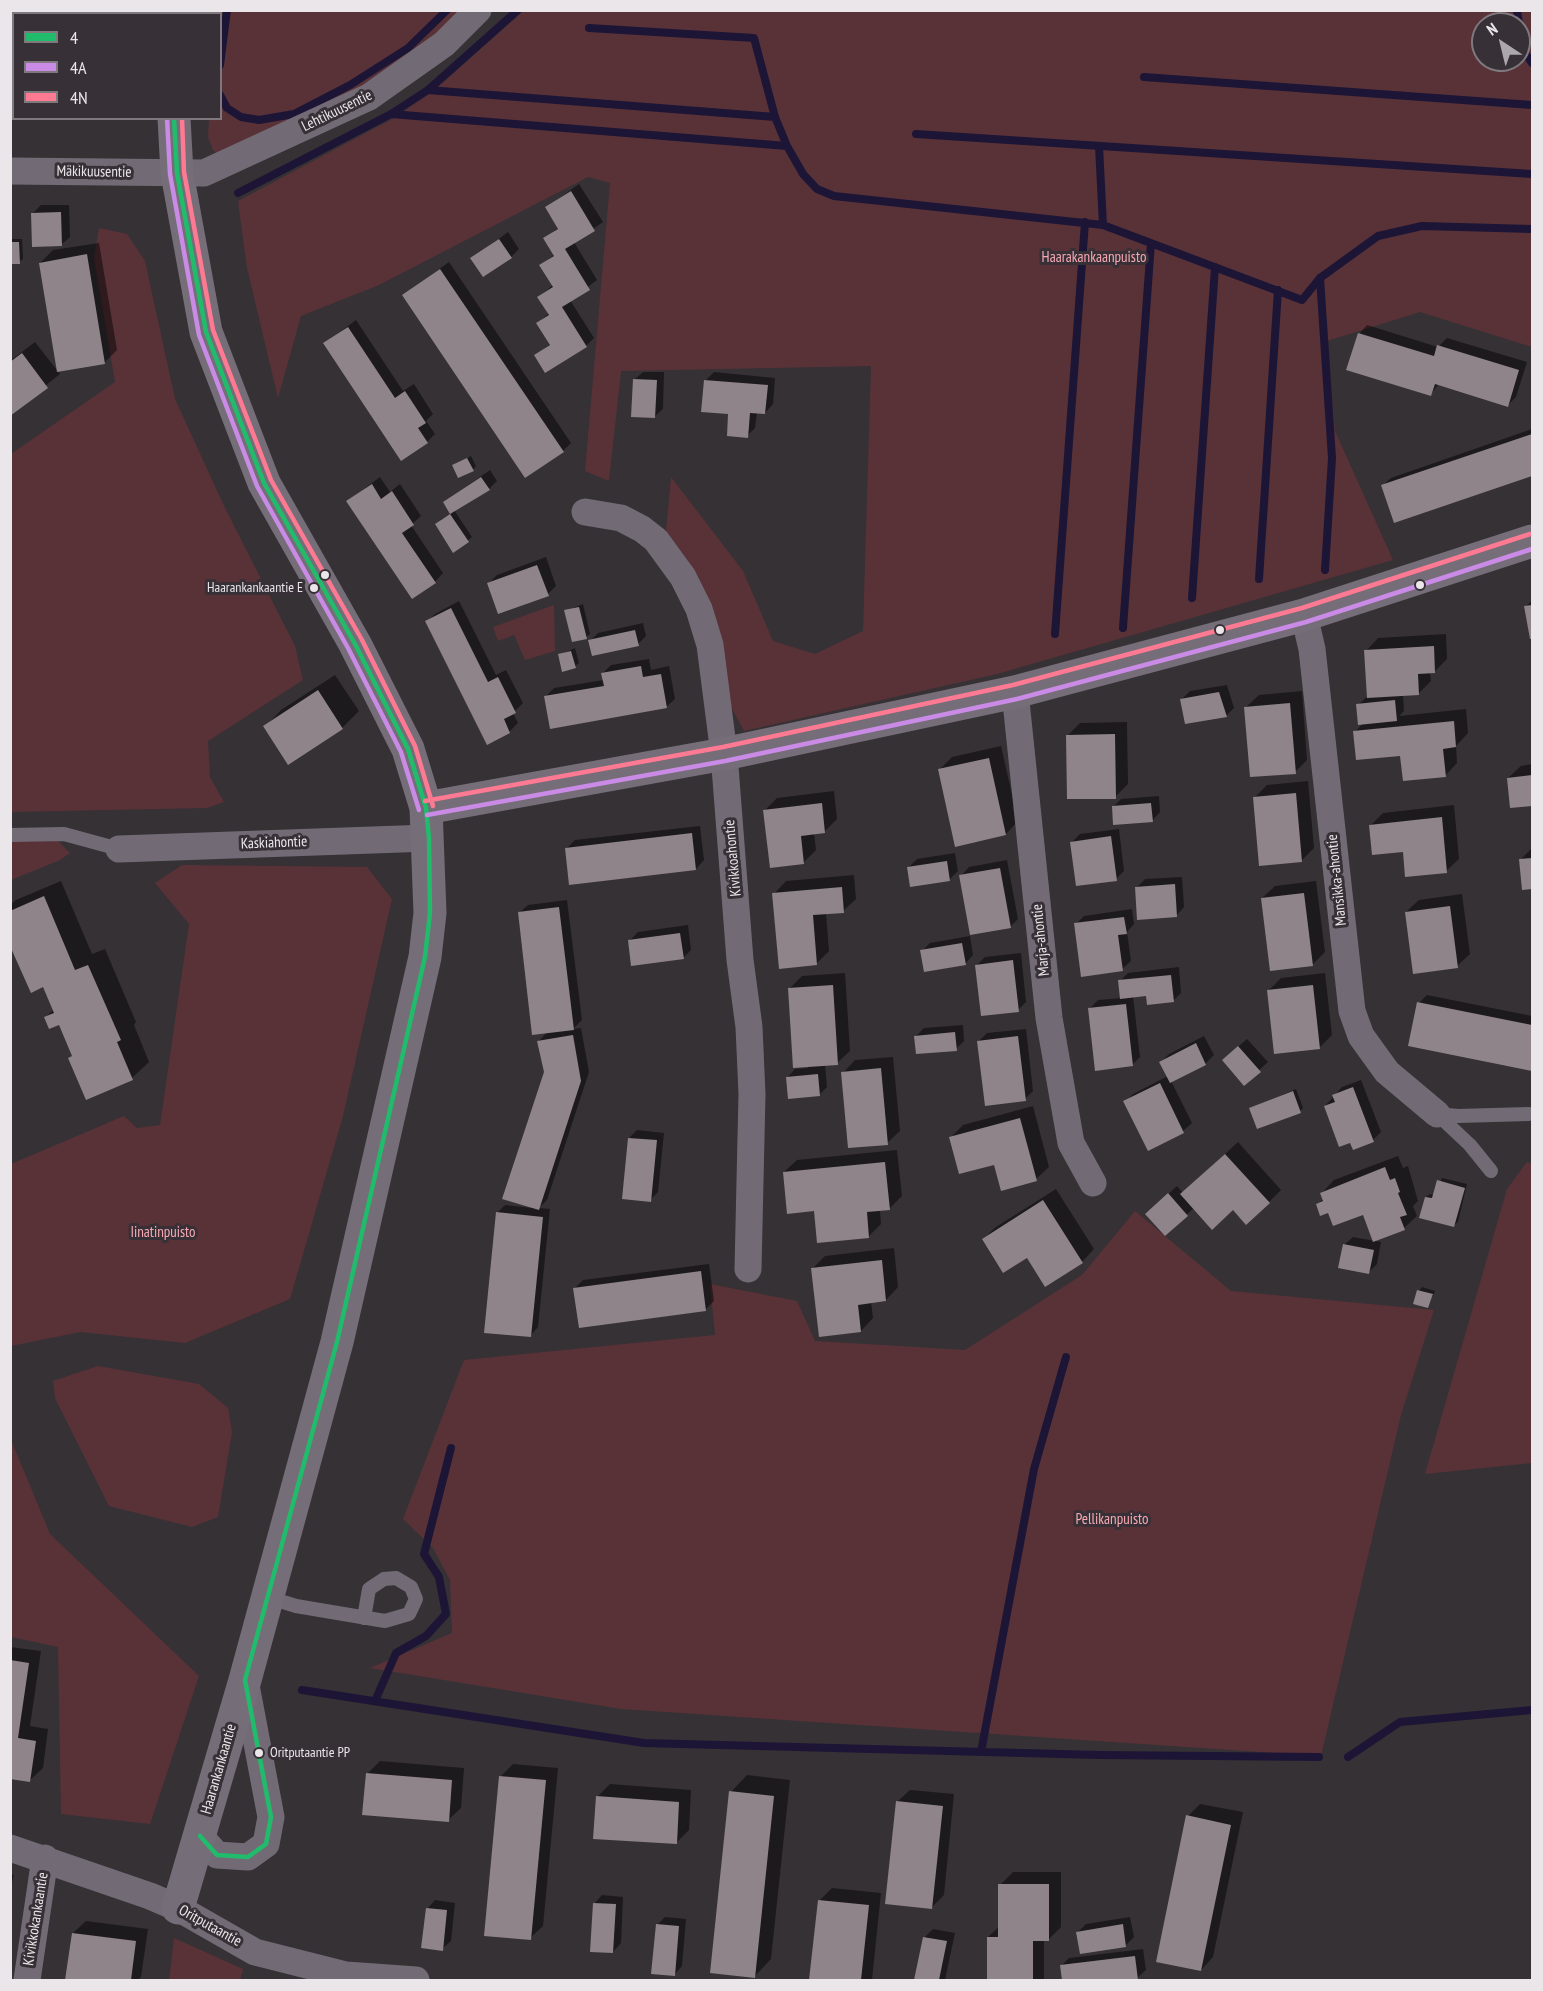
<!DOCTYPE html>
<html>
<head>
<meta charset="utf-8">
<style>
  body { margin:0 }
  #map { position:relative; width:1543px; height:1991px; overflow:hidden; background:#363135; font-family:"PT Sans Narrow",sans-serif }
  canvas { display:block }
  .frame { position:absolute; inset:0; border:12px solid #eae6e9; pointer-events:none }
  .legend { position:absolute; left:12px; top:12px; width:210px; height:108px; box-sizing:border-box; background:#373036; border:2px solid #7f797e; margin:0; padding:8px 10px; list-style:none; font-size:18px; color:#eae6e9 }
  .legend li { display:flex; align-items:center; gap:12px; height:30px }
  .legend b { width:30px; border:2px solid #7f797e }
  .north { position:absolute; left:1471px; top:12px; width:60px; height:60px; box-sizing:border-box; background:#373036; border:2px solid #7f797e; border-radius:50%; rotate:325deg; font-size:16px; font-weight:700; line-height:24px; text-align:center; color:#eae6e9 }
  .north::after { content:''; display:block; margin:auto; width:21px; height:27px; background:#aba7aa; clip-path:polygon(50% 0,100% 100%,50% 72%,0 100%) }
</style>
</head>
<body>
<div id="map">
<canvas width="1543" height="1991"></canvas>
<div class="frame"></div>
<ul class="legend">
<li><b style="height:8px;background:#20bc6c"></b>4</li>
<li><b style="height:8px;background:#ca8be6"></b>4A</li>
<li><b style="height:8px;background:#fe7a93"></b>4N</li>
</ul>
<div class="north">N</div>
</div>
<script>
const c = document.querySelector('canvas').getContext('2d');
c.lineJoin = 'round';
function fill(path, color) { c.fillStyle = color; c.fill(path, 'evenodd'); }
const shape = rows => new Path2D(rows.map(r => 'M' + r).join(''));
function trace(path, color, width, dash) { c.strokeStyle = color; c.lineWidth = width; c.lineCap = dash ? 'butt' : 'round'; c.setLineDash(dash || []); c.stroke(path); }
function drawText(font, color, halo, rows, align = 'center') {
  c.font = font + ' "PT Sans Narrow",sans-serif'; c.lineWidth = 6; c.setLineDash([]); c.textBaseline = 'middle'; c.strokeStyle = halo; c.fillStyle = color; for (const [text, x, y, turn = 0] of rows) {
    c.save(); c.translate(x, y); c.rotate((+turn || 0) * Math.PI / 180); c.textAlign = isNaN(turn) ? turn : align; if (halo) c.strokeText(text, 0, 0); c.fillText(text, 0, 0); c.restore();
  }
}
const green = shape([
  [213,11,460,11,437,33,362,86,218,154,213,150,208,137,209,119,220,118,220,14,213,13],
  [523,11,1532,11,1532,347,1420,312,1327,341,1335,431,1393,560,997,674,744,731,729,703,709,600,687,559,666,532,671,477,743,571,773,641,815,654,863,631,871,366,621,371,609,481,585,471,610,183,588,177,379,285,301,316,278,398,247,268,238,201,396,117,447,79],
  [1483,24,1519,24,1519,60,1483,60],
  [99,228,127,234,145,261,175,399,225,508,295,646,303,680,208,741,210,777,224,802,207,808,11,812,11,454,115,382,94,258],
  [554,605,555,651,525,660,514,635,498,641,493,627],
  [56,839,70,853,60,860,11,880,10,840],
  [182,865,367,867,392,899,343,1116,290,1299,185,1343,80,1332,11,1346,11,1164,124,1116,137,1128,160,1125,189,924,155,883],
  [1527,1162,1532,1164,1532,1463,1425,1474,1507,1189],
  [1135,1211,1231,1291,1434,1310,1401,1415,1321,1756,621,1709,370,1668,452,1633,450,1580,433,1548,403,1519,464,1360,715,1335,710,1284,797,1301,815,1341,965,1350,1082,1275],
  [98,1366,199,1384,228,1408,232,1432,218,1517,192,1527,109,1506,55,1398,53,1381],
  [11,1440,50,1534,199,1676,150,1824,61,1814,58,1647,11,1637],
  [174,1938,243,1969,240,1980,169,1980]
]);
const shadow = shape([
  [579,184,603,222,574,242,597,280,570,300,594,338,586,346,536,355,550,344,538,323,549,313,539,297,553,285,541,265,555,254,545,239,559,227,547,207],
  [41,205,69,205,70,237,61,245,32,214],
  [508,232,519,249,511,257,472,259],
  [10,239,22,239,23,259,19,262,10,262],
  [99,243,117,350,104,363,40,263,53,250],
  [449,262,571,443,563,451,404,295],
  [356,320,403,391,414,384,433,414,426,421,435,434,427,442,325,343],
  [1367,325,1438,347,1447,338,1527,362,1516,397,1508,405,1439,384,1430,395,1359,334],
  [35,342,60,374,10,414,10,361],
  [643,372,664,372,663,409,654,417,634,380],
  [714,372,775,378,773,404,765,413,757,412,755,428,747,436,705,381],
  [1532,429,1532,475,1394,521,1382,486,1391,478],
  [471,456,476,466,473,470,454,466],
  [490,470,497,481,489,489,454,510,472,537,454,551,440,520,452,513,444,502],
  [380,477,390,492,400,484,421,516,411,525,443,573,435,582,348,501],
  [546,557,556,586,548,594,489,583,497,575],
  [1532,600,1532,637,1531,637,1526,607],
  [459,601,496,675,506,670,523,703,513,713,518,723,510,731,487,743,427,622,435,614],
  [583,604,590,634,586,637,566,611],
  [643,623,646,636,638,644,590,641,598,633],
  [1446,634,1447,659,1435,671,1430,672,1431,681,1418,694,1403,695,1404,711,1399,716,1466,709,1468,733,1456,746,1457,763,1445,776,1355,732,1364,722,1358,705,1368,696,1366,651,1378,638],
  [575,648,579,663,575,666,559,655],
  [649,659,651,670,669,666,675,699,666,707,545,697,554,688,604,680,603,673,611,665],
  [335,675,359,711,342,728,265,727,281,710],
  [1227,685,1234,708,1226,716,1182,699,1190,691],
  [1302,691,1307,760,1295,772,1246,707,1259,695],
  [1127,722,1128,784,1115,797,1068,735,1080,723],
  [1001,746,1018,821,1006,834,956,845,939,770,952,757],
  [1532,764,1532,804,1511,806,1508,778,1521,766],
  [1308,781,1314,848,1302,860,1254,798,1267,785],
  [834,791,837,819,824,832,814,833,816,850,803,863,765,810,777,798],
  [1159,796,1160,812,1152,821,1113,807,1121,799],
  [1454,805,1459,859,1446,871,1371,825,1383,813],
  [700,826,704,860,696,869,567,848,575,840],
  [1119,829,1124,871,1116,879,1072,842,1080,834],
  [1532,848,1532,888,1524,889,1520,860],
  [955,853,958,871,950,879,909,867,917,859],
  [1007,860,1018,919,1010,927,961,876,969,867],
  [854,875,856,899,843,911,826,913,829,951,816,964,774,894,786,881],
  [1182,877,1184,907,1176,916,1136,888,1145,879],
  [61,881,92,954,105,949,136,1022,134,1025,149,1062,132,1078,87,1098,70,1058,73,1054,60,1023,46,1017,54,1009,44,985,10,942,10,905,16,900],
  [1316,881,1325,952,1312,965,1262,898,1275,886],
  [1462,894,1470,954,1457,966,1406,912,1419,900],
  [567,900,582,1020,573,1029,581,1028,589,1072,547,1200,539,1208,550,1209,538,1327,530,1336,497,1213,505,1205,532,1208,546,1072,539,1041,548,1031,519,913,528,905],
  [1132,909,1134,924,1127,932,1131,961,1122,969,1076,924,1084,916],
  [688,925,691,950,683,958,629,941,638,932],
  [970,936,973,955,965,964,922,951,930,943],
  [1021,953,1026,1002,1018,1010,976,966,985,957],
  [1179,967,1181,993,1173,1001,1147,994,1133,996,1140,1057,1132,1065,1089,1009,1098,1000,1122,998,1120,981,1128,973],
  [845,973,850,1051,837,1063,825,1064,827,1087,819,1095,787,1078,795,1069,808,1068,789,989,802,976],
  [1325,973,1332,1035,1319,1048,1269,990,1281,978],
  [1427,995,1532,1016,1532,1069,1410,1045,1419,1003],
  [963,1025,964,1041,956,1049,916,1036,924,1028],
  [1026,1029,1033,1091,1025,1099,979,1041,987,1033],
  [1204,1036,1214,1055,1206,1063,1171,1081,1192,1123,1183,1131,1148,1149,1125,1102,1133,1094,1168,1076,1161,1062,1169,1054],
  [1247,1039,1268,1062,1244,1084,1232,1052],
  [893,1057,900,1131,887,1143,843,1073,855,1060],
  [1361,1080,1381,1132,1373,1140,1325,1106,1342,1087],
  [1296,1089,1303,1108,1300,1111,1251,1108],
  [1033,1106,1049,1167,1036,1179,995,1163,950,1138,963,1125],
  [637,1130,664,1133,658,1192,650,1200,629,1138],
  [1238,1142,1281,1190,1269,1202,1233,1208,1194,1208,1165,1234,1155,1206,1177,1186,1183,1193],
  [897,1150,902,1196,889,1209,880,1210,881,1224,869,1236,816,1210,784,1172,797,1160],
  [1398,1156,1403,1168,1408,1166,1418,1201,1413,1206,1417,1216,1404,1228,1364,1213,1317,1205,1324,1198,1322,1193,1334,1180],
  [1442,1178,1467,1184,1458,1222,1454,1225,1426,1197,1430,1194,1434,1195],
  [1056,1189,1094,1249,1082,1262,1027,1256,983,1239,996,1227],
  [1353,1237,1381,1242,1377,1264,1369,1272,1344,1245],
  [894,1248,898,1287,886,1300,871,1301,873,1318,861,1331,812,1269,825,1256],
  [709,1264,714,1301,706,1309,575,1288,583,1280],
  [1422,1287,1435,1291,1428,1307,1419,1291],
  [10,1647,41,1651,30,1726,48,1729,43,1768,30,1780,10,1778],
  [380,1761,464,1768,461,1808,448,1820,367,1774],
  [513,1764,558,1768,543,1926,530,1938,500,1777],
  [747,1775,790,1780,771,1959,755,1976,731,1792],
  [610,1784,691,1790,689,1830,676,1843,597,1797],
  [910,1790,954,1794,944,1895,932,1907,897,1802],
  [1200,1804,1243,1812,1213,1957,1201,1970,1188,1816],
  [1013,1872,1061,1872,1061,1927,1048,1940,1044,1940,1044,1980,988,1980,988,1937,1000,1926,1000,1885],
  [10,1874,14,1875,10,1889],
  [832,1888,881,1893,872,1980,810,1980,819,1901],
  [602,1895,623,1897,621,1943,613,1952,594,1904],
  [435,1900,455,1903,451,1941,442,1949,427,1909],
  [665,1917,686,1919,682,1966,674,1975,657,1925],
  [1130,1917,1134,1937,1126,1945,1078,1932,1086,1924],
  [86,1921,148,1929,141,1977,138,1980,67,1980,73,1933],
  [933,1929,955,1933,945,1980,916,1980,925,1937],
  [1143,1949,1146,1970,1137,1978,1063,1980,1061,1966,1069,1958]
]);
const stream = shape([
  [1517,10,1523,50,1532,63],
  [589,28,754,38,775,117,787,146],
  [220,65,227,10],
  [1144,77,1532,105],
  [428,90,775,117],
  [220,95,227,108,241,117,259,120,294,114,350,85,408,48,447,10],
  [391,114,787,146,803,174,817,189,834,196,1103,225,1302,300,1320,278,1378,236,1422,226,1532,229],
  [916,134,1532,174],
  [1099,146,1103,225],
  [238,193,391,114,428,90,518,10],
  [1320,278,1332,458,1325,570],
  [1259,579,1278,290],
  [1192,598,1215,267],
  [1123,628,1151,243],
  [1055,634,1085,222],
  [302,1690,644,1743,1099,1755,1319,1757],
  [375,1701,396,1653,426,1636,446,1614,439,1577,424,1554,451,1448],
  [981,1752,1034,1469,1066,1357],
  [1348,1757,1400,1722,1532,1710]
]);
const building = shape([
  [571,191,595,231,565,249,590,290,562,307,587,347,545,373,534,355,550,345,536,323,549,315,537,297,553,287,539,265,554,256,543,238,558,229,545,207],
  [61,212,62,246,32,247,31,213],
  [499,239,512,258,483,277,470,258],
  [10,242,19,242,20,264,10,264],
  [87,254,105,364,57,372,39,263],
  [440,269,564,452,525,478,402,295],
  [348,327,395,398,405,391,426,423,418,428,428,443,401,461,323,343],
  [1358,333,1434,356,1437,345,1519,370,1508,407,1435,384,1431,396,1346,370],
  [22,353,48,388,10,416,10,362],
  [633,379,657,380,655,418,631,417],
  [704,380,768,385,765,414,750,413,748,438,727,436,728,414,701,412],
  [1532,434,1532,476,1394,523,1381,485],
  [467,458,474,471,458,478,452,465],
  [481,477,490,490,450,514,443,502],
  [372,484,381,499,392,491,414,525,402,533,436,583,412,599,346,501],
  [450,514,469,542,453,553,435,524],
  [537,565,549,596,498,614,487,583],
  [1532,605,1532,639,1530,639,1524,606],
  [579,607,587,639,572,642,564,610],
  [451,608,488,682,498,677,516,713,504,719,510,733,487,745,425,621],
  [635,630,639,646,592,656,588,640],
  [1434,646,1435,673,1418,674,1419,695,1367,698,1364,650],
  [571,651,576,668,562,672,558,654],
  [641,666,643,677,661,674,667,708,550,729,544,696,604,686,601,673],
  [318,690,343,729,288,765,263,726],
  [1219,692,1227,717,1185,724,1180,699],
  [1395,700,1397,721,1358,725,1356,704],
  [1290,703,1296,774,1250,777,1244,707],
  [1454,721,1456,747,1443,749,1446,777,1403,781,1400,756,1356,760,1353,731],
  [1115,734,1116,799,1067,799,1066,735],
  [989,758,1006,835,955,847,938,769],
  [1532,775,1532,806,1510,808,1507,778],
  [1296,793,1302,862,1259,866,1253,797],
  [822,803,825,833,801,836,804,864,770,868,763,810],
  [1151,803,1153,822,1113,825,1112,806],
  [1442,817,1447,873,1405,877,1403,852,1372,855,1369,825],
  [692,833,696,870,569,885,565,848],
  [1111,836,1117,881,1076,886,1070,842],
  [1532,858,1532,889,1522,890,1519,859],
  [947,861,950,881,910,887,907,867],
  [1000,868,1011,928,970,935,959,875],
  [1175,884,1177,917,1137,920,1135,887],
  [842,887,844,913,813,915,817,965,779,969,772,893],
  [1304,893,1313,966,1270,971,1261,898],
  [44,896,75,970,88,965,121,1040,117,1042,133,1080,86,1100,68,1058,72,1056,59,1025,49,1029,44,1017,54,1013,43,987,31,993,10,946,10,911],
  [1450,906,1458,968,1413,974,1405,912],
  [559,907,574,1030,532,1035,518,912],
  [1124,917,1127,934,1118,935,1123,971,1081,977,1074,923],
  [680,933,684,959,631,966,628,940],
  [962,943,966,965,924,972,920,950],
  [1013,960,1019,1012,981,1016,975,965],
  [1171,975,1174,1002,1147,1005,1146,996,1120,999,1118,980],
  [833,985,838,1065,793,1068,788,988],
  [1313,985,1320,1049,1274,1054,1267,990],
  [1417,1002,1532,1025,1532,1071,1408,1046],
  [1126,1004,1133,1066,1095,1071,1088,1008],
  [955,1032,957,1051,916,1054,914,1036],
  [573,1035,581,1081,539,1210,502,1199,544,1072,537,1041],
  [1018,1036,1026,1101,985,1106,977,1041],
  [1196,1043,1206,1065,1170,1083,1159,1062],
  [1238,1046,1261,1072,1244,1086,1222,1060],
  [881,1068,888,1145,848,1148,841,1072],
  [818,1074,820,1096,788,1099,786,1077],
  [1160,1083,1184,1133,1148,1151,1123,1101],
  [1353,1087,1374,1142,1353,1150,1350,1143,1339,1147,1324,1106,1335,1102,1332,1095],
  [1293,1091,1301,1113,1257,1129,1249,1108],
  [1020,1118,1037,1181,1001,1191,994,1165,959,1174,949,1137],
  [628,1138,657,1140,651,1202,622,1199],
  [1225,1154,1270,1203,1246,1225,1233,1210,1212,1230,1180,1194],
  [885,1162,890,1210,867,1212,869,1238,817,1243,814,1211,787,1214,783,1172],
  [1385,1167,1390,1180,1395,1178,1400,1192,1398,1193,1407,1215,1400,1217,1405,1230,1373,1242,1363,1215,1333,1226,1328,1213,1320,1216,1316,1204,1323,1201,1320,1193],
  [1437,1180,1465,1188,1454,1227,1419,1218,1425,1197,1432,1198],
  [1168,1193,1188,1216,1165,1236,1145,1214],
  [1043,1200,1083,1263,1045,1287,1027,1258,1003,1273,982,1239],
  [496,1212,543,1217,531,1337,484,1333],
  [1343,1244,1374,1250,1369,1274,1338,1268],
  [882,1260,886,1301,858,1305,861,1332,819,1337,811,1268],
  [701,1271,706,1311,579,1328,573,1288],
  [1417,1290,1433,1294,1428,1308,1413,1304],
  [10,1660,29,1663,18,1738,36,1741,30,1782,10,1779],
  [366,1773,452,1780,449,1822,362,1815],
  [499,1776,546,1780,531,1940,484,1936],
  [729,1791,774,1796,755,1978,710,1973],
  [596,1796,679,1802,677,1844,593,1839],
  [896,1801,943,1806,932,1909,885,1904],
  [1186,1815,1231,1825,1201,1971,1156,1962],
  [998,1884,1049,1884,1049,1941,1033,1941,1033,1980,987,1980,987,1937,998,1937],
  [818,1900,869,1905,861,1980,809,1980],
  [593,1903,616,1904,613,1953,590,1952],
  [426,1908,447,1910,443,1951,421,1948],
  [656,1924,679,1926,675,1976,651,1974],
  [1123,1924,1126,1947,1080,1954,1076,1932],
  [72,1933,136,1941,131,1980,65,1980],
  [923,1937,947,1941,939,1980,914,1980],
  [1135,1956,1138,1980,1062,1980,1060,1965]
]);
const lane = shape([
  [10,835,64,834,119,849],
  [1491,1171,1470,1145,1437,1114,1458,1116,1529,1114],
  [267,1597,296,1606,385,1621,409,1614,416,1599,411,1587,396,1578,384,1579,369,1589,364,1618]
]);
const street = shape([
  [10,171,204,173,369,97,444,44,478,10],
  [585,512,621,518,642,529,656,540,683,577,699,609,710,645,724,754,740,960,749,1027,752,1094,748,1269],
  [1304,615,1312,649,1352,1011,1361,1036,1387,1072,1437,1114],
  [1015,692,1049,1018,1071,1143,1093,1183],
  [119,849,429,838],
  [200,1836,217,1855,248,1857,266,1844,271,1817,245,1680],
  [10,1848,150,1896,178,1908,255,1952,346,1975,416,1980],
  [27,1980,45,1858]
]);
const secondary = shape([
  [171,14,171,10],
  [174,118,177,173,206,332,264,483,355,644,408,749,426,808,430,913,425,957,337,1342,245,1680,178,1908],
  [426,808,724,754,1015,692,1304,615,1532,541]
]);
const bus1 = shape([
  [174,118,177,173,206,332,264,483,355,644,408,749,426,808,429,838,430,913,425,957,337,1342,245,1680,271,1817,266,1844,248,1857,217,1855,200,1836]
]);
const bus2 = shape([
  [167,118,170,174,199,335,257,486,348,648,401,752,419,810],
  [427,815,725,761,1017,699,1306,622,1532,549]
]);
const bus3 = shape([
  [182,118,184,172,213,330,271,480,362,640,415,746,433,806],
  [425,801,723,747,1013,685,1302,608,1530,534]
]);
const markers = [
  [325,575,5,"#eae6e9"],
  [1420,585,5,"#eae6e9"],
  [314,588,5,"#eae6e9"],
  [1220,630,5,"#eae6e9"],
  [259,1753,5,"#eae6e9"]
];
const busNames = [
  ["Haarankankaantie E",303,588],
  ["Oritputaantie PP",270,1753,"left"]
];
const streetNames = [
  ["Lehtikuusentie",337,111,-26],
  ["Mäkikuusentie",94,172,1],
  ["Kaskiahontie",274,843,-2],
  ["Kivikkoahontie",733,858,-95],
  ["Mansikka-ahontie",1337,880,-96],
  ["Marja-ahontie",1041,940,-96],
  ["Haarankankaantie",219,1769,-74],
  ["Kivikkokankaantie",36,1919,-81],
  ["Oritputaantie",210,1926,29]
];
const parkNames = [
  ["Haarakankaanpuisto",1094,258],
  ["Iinatinpuisto",163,1233],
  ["Pellikanpuisto",1112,1520]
];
fill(green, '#593238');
fill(shadow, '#0007');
trace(stream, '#1d1535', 8);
fill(building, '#8f8489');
trace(lane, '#726b76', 14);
trace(street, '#726b76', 27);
trace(secondary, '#756d78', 33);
trace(bus1, '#20bc6c', 4.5);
trace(bus2, '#ca8be6', 4.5);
trace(bus3, '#fe7a93', 4.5);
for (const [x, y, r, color] of markers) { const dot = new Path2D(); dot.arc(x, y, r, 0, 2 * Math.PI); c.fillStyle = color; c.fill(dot); trace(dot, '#373036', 2); }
drawText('14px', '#eae6e9', '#373036', busNames, 'right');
drawText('15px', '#eae6e9', '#373036', streetNames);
drawText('15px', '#f9a8b3', '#373036', parkNames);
</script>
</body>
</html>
